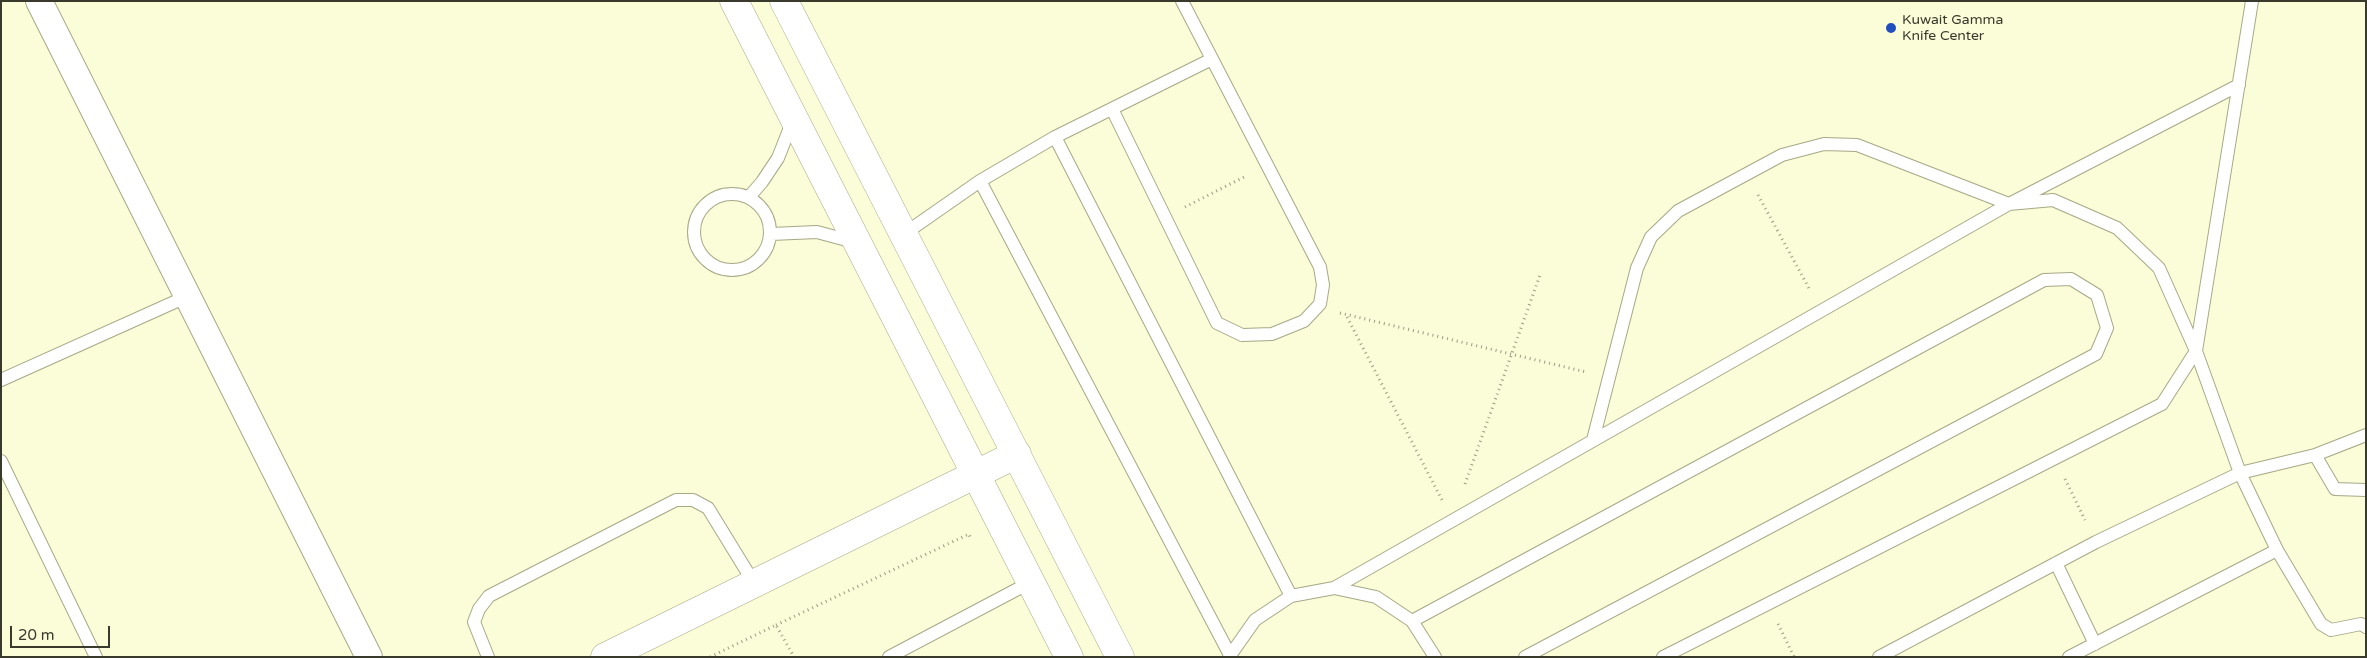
<!DOCTYPE html>
<html>
<head>
<meta charset="utf-8">
<style>
  body { margin:0 }
  #map { position:relative; width:2367px; height:658px; overflow:hidden; background:#fbfdd8; font-family:"Varela Round",sans-serif }
  canvas { display:block }
  .frame { position:absolute; inset:0; border:2px solid #393a2c; pointer-events:none }
  .scale { position:absolute; left:10px; top:626px; width:100px; height:22px; box-sizing:border-box; border:2px solid #393a2c; border-top:0; padding-left:6px; font-size:15px; line-height:18px; white-space:nowrap; color:#393a2c; -webkit-text-stroke:4px #fbfdd8; paint-order:stroke }
</style>
</head>
<body>
<div id="map">
<canvas width="2367" height="658"></canvas>
<div class="frame"></div>
<div class="scale">20 m</div>
</div>
<script>
const c = document.querySelector('canvas').getContext('2d');
c.lineJoin = 'round';
const shape = rows => new Path2D(rows.map(r => 'M' + r).join(''));
function trace(path, color, width, dash) { c.strokeStyle = color; c.lineWidth = width; c.lineCap = dash ? 'butt' : 'round'; c.setLineDash(dash || []); c.stroke(path); }
function drawText(font, color, halo, rows, align = 'center') {
  c.font = font + ' "Varela Round",sans-serif'; c.lineWidth = 5; c.setLineDash([]); c.textBaseline = 'middle'; c.strokeStyle = halo; c.fillStyle = color; for (const [text, x, y, turn = 0] of rows) {
    c.save(); c.translate(x, y); c.rotate((+turn || 0) * Math.PI / 180); c.textAlign = isNaN(turn) ? turn : align; if (halo) c.strokeText(text, 0, 0); c.fillText(text, 0, 0); c.restore();
  }
}
const path = shape([
  [1758,195,1810,290],
  [1185,207,1246,176],
  [1340,313,1586,372],
  [1347,317,1442,500],
  [2065,479,2085,520],
  [1465,484,1540,275],
  [1778,624,1794,657],
  [776,625,969,534,970,537],
  [710,657,776,625,794,657]
]);
const service = shape([
  [1112,109,1217,323,1242,335,1272,334,1304,321,1320,304,1323,285,1320,267,1182,1],
  [1055,137,1291,596],
  [980,181,1230,655],
  '694 232a38 38 0 1 1 76 0a38 38 0 1 1-76 0Z',
  [749,197,762,182,778,158,793,120],
  [771,234,817,232,854,242],
  [904,234,980,181,1055,137,1212,59],
  [1,380,188,296],
  [1593,440,1637,268,1651,237,1678,211,1782,155,1824,144,1857,145,2009,204,2053,200,2117,228,2159,268,2196,351,2240,473,2277,550],
  [2315,455,2335,489,2366,490],
  [1,461,96,657],
  [2056,563,2095,644],
  [1334,588,2009,204,2239,85],
  [1412,621,2044,280,2071,279,2097,295,2107,328,2096,354,1525,657],
  [488,657,474,622,479,609,489,596,676,500,693,500,708,508,754,583],
  [889,657,1031,582],
  [1229,657,1255,620,1291,596,1334,588,1376,597,1412,621,1435,657],
  [1663,657,2162,404,2196,351,2252,1],
  [1879,657,2096,542,2240,473,2315,455,2366,435],
  [2069,657,2277,550,2321,624,2331,630,2361,624,2366,627]
]);
const minor = shape([
  [39,1,369,657]
]);
const tertiary = shape([
  [734,1,1069,657],
  [784,1,1120,657],
  [605,657,1017,454]
]);
const markers = [
  [1891,28,6,"#224fbd"]
];
const poiNames = [
  ["Kuwait Gamma",1902,20],
  ["Knife Center",1902,36]
];
trace(service, '#a6a886', 14);
trace(minor, '#a6a886', 28);
trace(tertiary, '#a6a886', 29);
trace(path, '#9a9b82', 3, [1, 4]);
trace(service, '#fff', 12);
trace(minor, '#fff', 26);
trace(tertiary, '#fff', 28);
for (const [x, y, r, color] of markers) { const dot = new Path2D(); dot.arc(x, y, r, 0, 2 * Math.PI); c.fillStyle = color; c.fill(dot); trace(dot, '#fbfdd8', 2); }
drawText('14px', '#393a2c', '#fbfdd8', poiNames, 'left');
</script>
</body>
</html>
